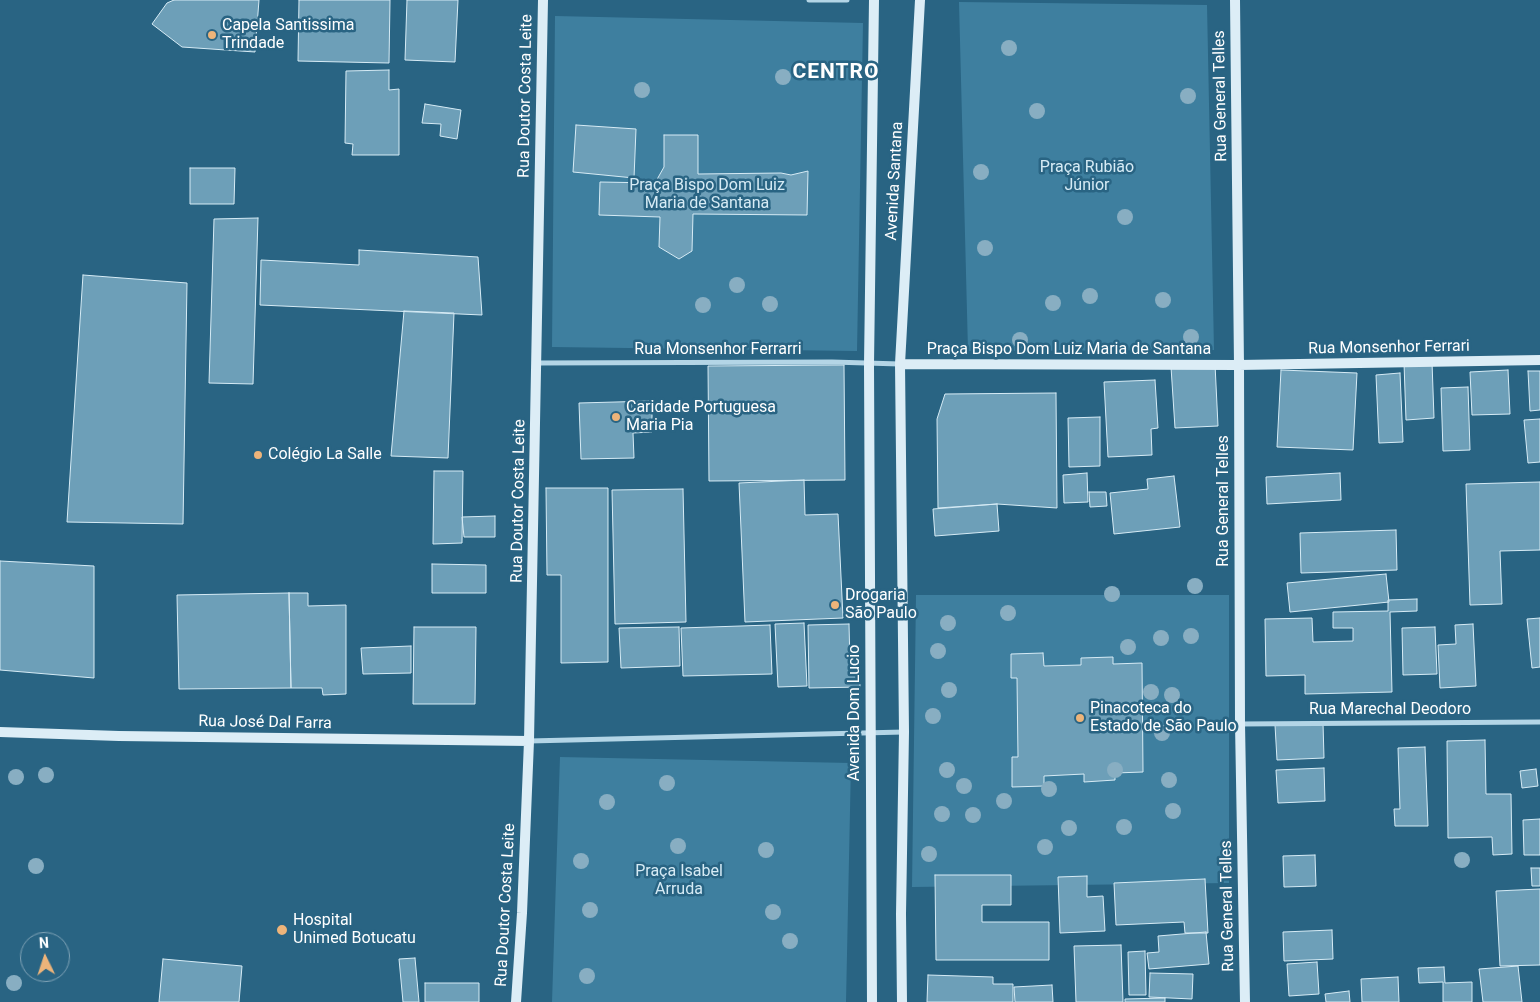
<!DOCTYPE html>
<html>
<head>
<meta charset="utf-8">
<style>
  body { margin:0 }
  #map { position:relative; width:1540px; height:1002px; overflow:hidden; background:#296483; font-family:Roboto,sans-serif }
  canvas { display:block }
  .north { position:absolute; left:20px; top:932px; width:50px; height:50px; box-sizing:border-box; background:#296483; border:1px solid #7fa2b5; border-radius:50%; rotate:356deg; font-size:14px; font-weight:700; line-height:20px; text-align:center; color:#fff }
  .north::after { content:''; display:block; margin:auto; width:18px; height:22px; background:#edb47a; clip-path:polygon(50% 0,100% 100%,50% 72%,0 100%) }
</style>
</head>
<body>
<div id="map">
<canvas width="1540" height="1002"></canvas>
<div class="north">N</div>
</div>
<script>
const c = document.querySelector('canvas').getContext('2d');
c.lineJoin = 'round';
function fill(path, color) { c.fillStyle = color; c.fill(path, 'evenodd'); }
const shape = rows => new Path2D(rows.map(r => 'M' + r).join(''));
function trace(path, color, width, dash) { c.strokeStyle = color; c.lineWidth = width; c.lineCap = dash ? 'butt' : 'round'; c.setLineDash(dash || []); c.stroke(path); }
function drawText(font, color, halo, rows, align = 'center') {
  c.font = font + ' Roboto,sans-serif'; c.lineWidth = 5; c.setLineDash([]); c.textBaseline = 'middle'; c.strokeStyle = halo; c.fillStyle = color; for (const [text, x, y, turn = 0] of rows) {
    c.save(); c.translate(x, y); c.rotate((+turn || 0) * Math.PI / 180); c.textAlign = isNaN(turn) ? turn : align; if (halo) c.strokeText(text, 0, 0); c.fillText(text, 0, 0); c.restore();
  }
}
const green = shape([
  [959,2,1207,5,1214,350,968,351],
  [555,16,863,23,857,351,552,347],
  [916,595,1229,595,1229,883,912,887],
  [560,757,851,763,846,1002,552,1002]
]);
const building = shape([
  [174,0,259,0,255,52,182,47,152,24,167,3,174,0],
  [299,0,390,0,389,63,298,61,299,0],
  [407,0,458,0,455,62,405,60,407,0],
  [389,70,389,90,399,89,399,155,352,155,353,144,345,143,346,71,389,70],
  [425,104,461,110,457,139,440,136,441,124,422,123,425,104],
  [576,125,636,129,634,178,573,172,576,125],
  [664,135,698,135,698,174,781,173,791,175,808,171,807,215,693,214,692,251,679,259,659,247,660,217,599,215,600,182,655,183,664,167,664,135],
  [190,168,235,168,234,204,190,204,190,168],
  [258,218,253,384,209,383,214,219,258,218],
  [359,250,478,257,482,315,260,305,261,260,359,265,359,250],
  [83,275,187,283,183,524,67,522,83,275],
  [404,311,454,313,448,458,391,456,404,311],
  [1432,362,1434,418,1406,420,1404,363,1432,362],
  [1215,364,1218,426,1175,428,1171,367,1215,364],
  [844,365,845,480,709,481,708,366,844,365],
  [1281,370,1357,373,1353,450,1277,447,1281,370],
  [1508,370,1510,414,1472,415,1470,372,1508,370],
  [1528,371,1540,371,1540,410,1530,411,1528,371],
  [1400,373,1403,442,1379,443,1376,375,1400,373],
  [1155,380,1158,428,1151,429,1152,455,1108,457,1104,382,1155,380],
  [1468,387,1470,450,1443,451,1441,388,1468,387],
  [1056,393,1057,508,997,504,938,508,937,419,945,394,1056,393],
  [652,401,652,432,633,433,634,458,581,459,579,403,652,401],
  [1100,417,1100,466,1069,467,1068,418,1100,417],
  [1540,419,1540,462,1528,463,1524,420,1540,419],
  [434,471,463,471,462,543,433,544,434,471],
  [1087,473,1088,502,1064,503,1063,475,1087,473],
  [1340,473,1341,500,1267,504,1266,477,1340,473],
  [1174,476,1180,527,1114,534,1110,493,1148,489,1147,479,1174,476],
  [804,480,805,515,838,514,843,618,745,622,739,483,804,480],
  [1540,482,1540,550,1500,551,1502,604,1470,605,1466,484,1540,482],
  [546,488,608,488,608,662,561,663,561,575,547,575,546,488],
  [683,489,686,622,615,624,612,490,683,489],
  [1089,492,1106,492,1107,506,1090,507,1089,492],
  [997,504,999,531,935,536,933,509,997,504],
  [495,516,495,537,464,537,462,517,495,516],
  [1396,530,1397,570,1301,573,1300,533,1396,530],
  [0,561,94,566,94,678,0,670,0,561],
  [432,564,486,565,486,593,432,593,432,564],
  [1386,574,1389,602,1290,612,1287,583,1386,574],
  [289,593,291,688,179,689,177,595,289,593],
  [289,593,308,593,308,606,346,605,346,694,323,695,322,688,291,688,289,593],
  [1417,599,1417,611,1390,612,1392,692,1305,694,1305,675,1266,676,1265,619,1312,618,1313,642,1353,641,1353,628,1333,628,1333,612,1388,611,1388,600,1417,599],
  [1540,618,1540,667,1532,668,1527,619,1540,618],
  [804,623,807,686,778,687,775,624,804,623],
  [849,624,850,664,859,663,860,687,809,688,808,625,849,624],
  [1473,624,1476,686,1440,688,1438,645,1456,644,1455,625,1473,624],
  [770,625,772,674,683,676,681,628,770,625],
  [414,627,476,627,475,704,413,704,414,627],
  [679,627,680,666,621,668,619,628,679,627],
  [1435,627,1437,674,1403,675,1402,628,1435,627],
  [411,646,411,673,363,674,361,648,411,646],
  [1043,653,1044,666,1081,665,1081,658,1113,657,1113,664,1142,663,1143,772,1115,773,1115,780,1084,782,1084,774,1044,776,1044,786,1012,787,1012,757,1018,757,1017,678,1011,678,1011,654,1043,653],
  [1323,723,1324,758,1277,760,1275,725,1323,723],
  [1485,740,1486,794,1511,794,1512,854,1493,855,1492,837,1448,838,1447,741,1485,740],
  [1425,747,1428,826,1395,826,1394,809,1400,809,1398,748,1425,747],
  [1324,768,1325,801,1278,803,1276,770,1324,768],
  [1536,769,1538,786,1522,788,1520,771,1536,769],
  [1540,819,1540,855,1524,855,1523,820,1540,819],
  [1315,855,1316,886,1284,887,1283,856,1315,855],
  [1531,868,1540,868,1540,886,1532,886,1531,868],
  [935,875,1011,875,1011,905,982,905,982,922,1049,922,1049,960,936,960,935,875],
  [1087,876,1087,897,1103,896,1105,931,1060,933,1058,877,1087,876],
  [1205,879,1208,933,1185,933,1184,922,1116,925,1114,883,1205,879],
  [1540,889,1540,965,1500,966,1496,891,1540,889],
  [1332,930,1333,959,1284,961,1283,932,1332,930],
  [1206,932,1209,964,1149,969,1147,953,1159,952,1158,936,1206,932],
  [1121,945,1123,1002,1076,1002,1074,946,1121,945],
  [1145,951,1146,995,1129,995,1128,952,1145,951],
  [415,958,419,1002,403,1002,399,959,415,958],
  [163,959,242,966,239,1002,159,1002,163,959],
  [1317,962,1319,994,1289,996,1287,964,1317,962],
  [1518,966,1522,1002,1483,1002,1479,969,1518,966],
  [1444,967,1445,983,1472,982,1472,1002,1443,1002,1443,982,1419,983,1418,968,1444,967],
  [1150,973,1193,974,1192,999,1149,997,1150,973],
  [928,975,993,977,993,984,1013,984,1013,1002,927,1002,928,975],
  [1398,977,1399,1002,1362,1002,1361,979,1398,977],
  [425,983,479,983,479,1002,425,1002,425,983],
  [1052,985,1053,1002,1015,1002,1014,987,1052,985],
  [1349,991,1350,1002,1326,1002,1325,994,1349,991],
  [1165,998,1165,1002,1125,1002,1125,999,1165,998]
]);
const street = shape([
  [809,0,847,0],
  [537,363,832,362,900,364],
  [1240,724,1540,722],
  [529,741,904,732]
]);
const secondary = shape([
  [1235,0,1239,365,1240,724,1245,1002],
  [900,364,1239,365,1540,360],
  [0,732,119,736,529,741],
  [516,1002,522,913,529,741,543,0],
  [872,1002,869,364,874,0],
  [902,1002,901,914,904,732,900,364,920,0]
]);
const trees = [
  [1009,48],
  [783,77],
  [642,90],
  [1188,96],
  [1037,111],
  [981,172],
  [1125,217],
  [985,248],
  [737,285],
  [1090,296],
  [1163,300],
  [1053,303],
  [770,304],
  [703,305],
  [1191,337],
  [1020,340],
  [1195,586],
  [1112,594],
  [1008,613],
  [948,623],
  [1191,636],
  [1161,638],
  [1128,647],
  [938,651],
  [949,690],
  [1151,692],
  [1172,695],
  [933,716],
  [1162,733],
  [947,770],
  [1115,770],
  [46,775],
  [16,777],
  [1169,780],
  [667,783],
  [964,786],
  [1049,789],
  [1004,801],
  [607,802],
  [1173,811],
  [942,814],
  [973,815],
  [1124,827],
  [1069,828],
  [678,846],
  [1045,847],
  [766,850],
  [929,854],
  [1462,860],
  [581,861],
  [36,866],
  [590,910],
  [773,912],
  [790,941],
  [587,976],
  [14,983]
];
const markers = [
  [212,35,5,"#edb47a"],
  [616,417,5,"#edb47a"],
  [258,455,5,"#edb47a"],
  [835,605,5,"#edb47a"],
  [1080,718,5,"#edb47a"],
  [282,930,6,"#edb47a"]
];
const poiNames = [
  ["Capela Santissima",222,26],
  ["Trindade",222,44],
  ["Caridade Portuguesa",626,408],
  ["Maria Pia",626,426],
  ["Colégio La Salle",268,455],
  ["Drogaria",845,596],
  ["São Paulo",845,614],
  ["Pinacoteca do",1090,709],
  ["Estado de São Paulo",1090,727],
  ["Hospital",293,921],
  ["Unimed Botucatu",293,939]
];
const streetNames = [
  ["Rua Doutor Costa Leite",526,96,-89],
  ["Rua General Telles",1221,96,-91],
  ["Avenida Santana",895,181,-87],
  ["Rua Monsenhor Ferrari",1389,348,-1],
  ["Rua Monsenhor Ferrarri",718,350],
  ["Praça Bispo Dom Luiz Maria de Santana",1069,350],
  ["Rua Doutor Costa Leite",519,501,-89],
  ["Rua General Telles",1224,501,-90],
  ["Rua Marechal Deodoro",1390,710],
  ["Avenida Dom Lucio",855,713,-90],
  ["Rua José Dal Farra",265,723,1],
  ["Rua Doutor Costa Leite",506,905,-87],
  ["Rua General Telles",1228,906,-91]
];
const parkNames = [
  ["Praça Rubião",1087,168],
  ["Júnior",1087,186],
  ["Praça Bispo Dom Luiz",707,186],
  ["Maria de Santana",707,204],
  ["Praça Isabel",679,872],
  ["Arruda",679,890]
];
const districtNames = [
  ["CENTRO",836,73]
];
fill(green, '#3e7f9f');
fill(building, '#6d9fb8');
trace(building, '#d6ebf5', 1);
trace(street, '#b3d5e6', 5);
trace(secondary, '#dcedf6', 10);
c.fillStyle = '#88aec2';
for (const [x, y] of trees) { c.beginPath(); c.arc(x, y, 8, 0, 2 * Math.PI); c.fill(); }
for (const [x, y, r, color] of markers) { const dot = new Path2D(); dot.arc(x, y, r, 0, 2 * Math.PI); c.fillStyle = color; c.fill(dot); trace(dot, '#296483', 2); }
drawText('16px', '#fff', '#296483', poiNames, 'left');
drawText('16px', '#fff', '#296483', streetNames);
drawText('16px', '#d6ebf5', '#296483', parkNames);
c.letterSpacing = '1px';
drawText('bold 21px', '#fff', '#296483', districtNames);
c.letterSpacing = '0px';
</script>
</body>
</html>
